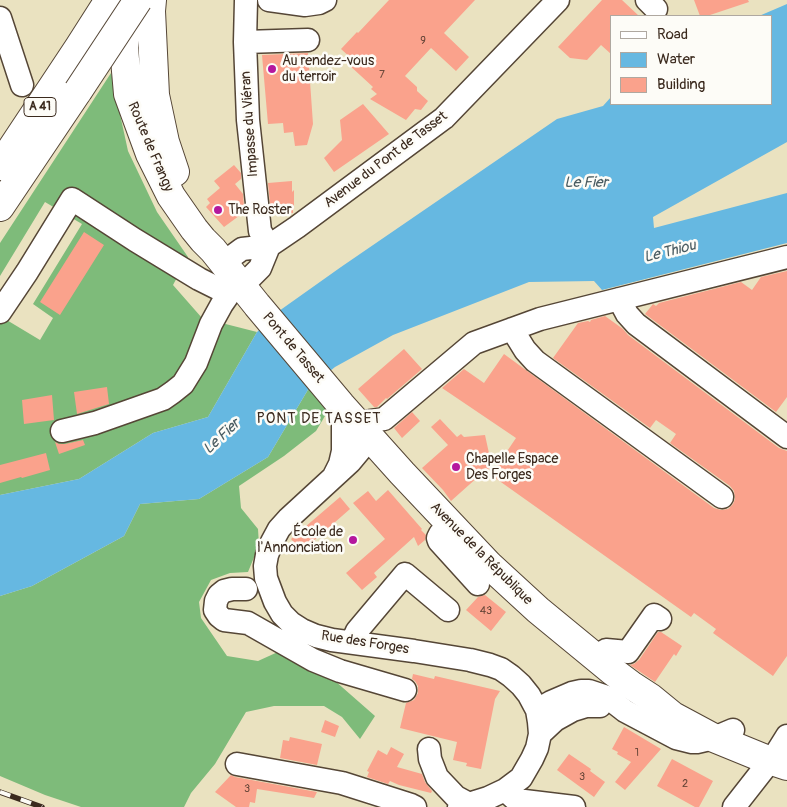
<!DOCTYPE html>
<html>
<head>
<meta charset="utf-8">
<style>
  body { margin:0 }
  #map { position:relative; width:787px; height:807px; overflow:hidden; background:#eae2c0; font-family:Pangolin,sans-serif }
  canvas { display:block }
  .legend { position:absolute; left:610px; top:15px; width:162px; height:90px; box-sizing:border-box; background:#fdfcf7; border:1px solid #afa8a0; margin:0; padding:6px 9px; list-style:none; font-size:15px; color:#3b2a1e }
  .legend li { display:flex; align-items:center; gap:10px; height:25px }
  .legend b { width:25px; border:1px solid #afa8a0 }
</style>
</head>
<body>
<div id="map">
<canvas width="787" height="807"></canvas>
<ul class="legend">
<li><b style="height:6px;background:#fff"></b>Road</li>
<li><b style="height:14px;background:#66b8e1"></b>Water</li>
<li><b style="height:14px;background:#faa28c"></b>Building</li>
</ul>
</div>
<script>
const c = document.querySelector('canvas').getContext('2d');
c.lineJoin = 'round';
function fill(path, color) { c.fillStyle = color; c.fill(path, 'evenodd'); }
const shape = rows => new Path2D(rows.map(r => 'M' + r).join(''));
function trace(path, color, width, dash) { c.strokeStyle = color; c.lineWidth = width; c.lineCap = dash ? 'butt' : 'round'; c.setLineDash(dash || []); c.stroke(path); }
function drawText(font, color, halo, rows, align = 'center') {
  c.font = font + ' Pangolin,sans-serif'; c.lineWidth = 5; c.setLineDash([]); c.textBaseline = 'middle'; c.strokeStyle = halo; c.fillStyle = color; for (const [text, x, y, turn = 0] of rows) {
    c.save(); c.translate(x, y); c.rotate((+turn || 0) * Math.PI / 180); c.textAlign = isNaN(turn) ? turn : align; if (halo) c.strokeText(text, 0, 0); c.fillText(text, 0, 0); c.restore();
  }
}
const forest = shape([
  [111,73,128,151,157,212,188,257,173,285,202,318,257,332,208,417,153,433,79,479,0,495,0,316,40,340,53,318,33,304,82,224,45,202,0,276,0,243],
  [309,388,328,411,316,431,284,456,239,486,241,508,258,529,259,545,248,572,230,573,211,580,199,602,201,618,227,656,258,661,280,651,318,666,375,716,360,739,342,717,324,706,274,706,246,712,215,764,191,793,184,807,81,807,45,795,0,776,0,596,32,586,124,536,140,504,199,499,268,457]
]);
const water = shape([
  [787,4,787,142,653,217,654,228,787,193,787,243,602,290,594,281,529,282,393,335,335,367,309,388,268,457,199,499,140,504,124,536,32,586,0,596,0,495,79,479,153,433,208,417,257,332,279,311,341,267,557,119,603,106,611,97,611,104,771,104,771,16,759,16]
]);
const building = shape([
  [389,0,475,0,444,33,469,57,456,71,431,48,405,76,417,87,417,91,428,101,421,110,415,109,406,120,370,99,377,94,371,89,373,87,348,64,352,59,341,49,357,32,358,33],
  [602,0,622,0,639,16,611,16,611,54,601,45,587,60,570,58,558,47],
  [694,0,748,0,749,2,707,16,700,16],
  [308,53,313,124,307,145,295,146,293,132,284,133,283,123,268,124,262,55],
  [363,104,389,134,334,172,324,158,342,140,340,120],
  [234,165,241,173,241,179,235,184,243,194,244,207,240,210,243,213,224,227,206,207,210,203,207,199,220,188,214,181],
  [292,181,292,192,294,190,294,209,293,209,293,213,271,214,268,183],
  [84,232,104,245,60,315,40,302],
  [787,271,787,397,776,412,645,314,653,304,656,306,659,303,741,282,752,290,761,277],
  [605,316,623,329,628,335,779,448,787,451,787,656,773,676,713,633,716,629,694,613,691,617,491,475,516,438,442,388,464,369,484,383,504,354,714,508,721,510,728,509,733,504,735,499,734,491,730,486,670,443,676,434,656,420,650,428,553,358,578,323,588,321,590,322,591,320],
  [404,349,422,369,387,399,386,398,377,407,374,407,358,389],
  [107,387,109,404,77,414,74,392],
  [52,395,54,420,24,424,22,400],
  [412,412,420,421,402,438,394,428],
  [440,419,457,437,461,434,464,437,485,435,492,467,479,476,451,501,443,490,422,468,448,445,431,427],
  [83,440,85,445,59,454,55,442,59,444,65,444],
  [46,453,50,470,22,478,21,477,0,483,0,465],
  [388,490,422,529,421,530,426,535,425,540,418,546,414,537,374,573,377,577,362,590,346,573,385,539,353,503,368,491,376,501],
  [340,497,350,509,302,551,291,539],
  [485,595,506,612,491,631,466,610,478,597],
  [658,632,661,632,682,646,676,656,674,654,655,682,630,665,634,664,639,660],
  [413,674,434,679,435,676,500,691,495,699,481,769,466,766,467,763,453,760,457,742,400,728,406,703,414,700,418,693,418,686,415,681,412,679],
  [325,720,339,726,335,737,321,732],
  [624,727,661,749,625,790,615,782,631,762,617,754,618,752,612,749],
  [290,737,322,744,317,765,280,758,283,740,289,741],
  [391,747,404,754,397,767,422,774,425,782,432,791,431,793,399,785,390,781,388,784,367,777,369,772,367,771,378,750,387,755],
  [569,754,591,769,590,771,605,782,594,797,557,770],
  [672,759,713,781,699,807,695,807,657,786],
  [231,775,235,777,317,792,314,798,257,789,255,803,250,802,249,807,236,807,215,792]
]);
const minor = shape([
  [246,0,245,42,248,120,260,231,269,246],
  [269,0,305,5,319,3,325,0],
  [647,0,656,9],
  [0,18,22,85],
  [245,42,308,40],
  [223,263,242,249,269,246,297,227,444,118,558,0],
  [619,299,627,314,636,324,787,437],
  [0,312,27,272,72,199,135,240,199,279,229,294,242,286,260,268,269,246],
  [512,329,525,350,535,361,722,497],
  [362,428,370,421,384,419,474,343,540,319,787,257],
  [62,431,95,423,163,399,173,392,183,384,196,363,211,324,222,304,229,294],
  [370,438,350,462,288,519,279,529,272,542,267,555,265,566,266,578,275,602,282,614,291,623,302,630,316,636,332,640,414,651,470,660,490,665,501,669,511,676,521,685,529,695,537,710,539,722,540,734,537,748,532,759,521,778,505,790,488,798,459,807],
  [334,476,340,464,343,451,343,423,341,405],
  [451,526,440,534,438,538,439,541,478,584],
  [246,589,232,589,224,591,219,595,216,601,215,610,219,616,224,620,248,623,313,660,340,671,405,690],
  [352,642,357,631,405,574,448,610],
  [606,650,628,652,654,615,660,619],
  [537,710,551,702,572,693,581,691,589,691,607,697,625,711,676,738,692,742,697,742,714,738,733,730],
  [540,734,555,720,573,710,586,706,600,706],
  [429,749,430,759,437,777,456,797,469,804],
  [777,752,787,736],
  [237,764,342,783,411,805,415,807],
  [505,790,516,800,574,807],
  [734,807,770,761]
]);
const major = shape([
  [152,0,151,11,155,95,165,142,175,172],
  [126,10,124,48,128,94,150,154,171,196,194,229,203,240,213,250,257,305,341,405,402,473,489,565,538,610,611,670,631,685,651,698,673,716,714,738,763,758,787,766]
]);
const highway = shape([
  [0,166,79,47,109,0],
  [0,207,78,91]
]);
const rail = shape([
  [0,792,42,807]
]);
const highwayBridge = shape([
  [78,91,138,0]
]);
const markers = [
  [272,69,5,"#b5179e"],
  [218,210,5,"#b5179e"],
  [456,467,5,"#b5179e"],
  [353,540,5,"#b5179e"]
];
const numberNames = [
  ["9",423,41],
  ["7",382,75],
  ["43",486,611],
  ["1",637,753],
  ["3",582,777],
  ["2",685,784],
  ["3",247,789]
];
const shields = [
  [40,107,32]
];
const shieldNames = [
  ["A 41",40,107]
];
const poiNames = [
  ["Au rendez-vous",282,61],
  ["du terroir",282,77],
  ["The Roster",228,210],
  ["Chapelle Espace",466,459],
  ["Des Forges",466,475],
  ["École de",343,532,"right"],
  ["l'Annonciation",343,548,"right"]
];
const streetNames = [
  ["Impasse du Viéran",250,124,-94],
  ["Route de Frangy",150,147,67],
  ["Avenue du Pont de Tasset",386,160,-37],
  ["Pont de Tasset",293,348,50],
  ["Avenue de la République",481,554,45],
  ["Rue des Forges",365,643,9]
];
const waterNames = [
  ["Le Fier",586,183],
  ["Le Thiou",670,252,-14],
  ["Le Fier",222,437,-43]
];
const neighbourhoodNames = [
  ["PONT DE TASSET",319,419]
];
fill(forest, '#7ebb7a');
fill(water, '#66b8e1');
fill(building, '#faa28c');
trace(minor, '#554636', 25);
trace(major, '#554636', 30);
trace(highway, '#554636', 30);
trace(minor, '#fff', 22);
trace(major, '#fff', 28);
trace(highway, '#fff', 28);
trace(rail, '#3b2a1e', 5.5);
trace(rail, '#fdfcf7', 4, [11]);
trace(highwayBridge, '#554636', 30, []);
trace(highwayBridge, '#fff', 28);
for (const [x, y, r, color] of markers) { const dot = new Path2D(); dot.arc(x, y, r, 0, 2 * Math.PI); c.fillStyle = color; c.fill(dot); trace(dot, '#fdfcf7', 2); }
drawText('11px', '#6b483a', null, numberNames);
for (const [x, y, w] of shields) { const box = new Path2D(); box.roundRect(x - w / 2, y - 9.5, w, 19, 4); c.fillStyle = '#fdfcf7'; c.fill(box); trace(box, '#3b2a1e', 1); }
drawText('bold 12px', '#3b2a1e', null, shieldNames);
drawText('14px', '#3b2a1e', '#fdfcf7', poiNames, 'left');
drawText('14px', '#3b2a1e', '#fdfcf7', streetNames);
drawText('italic 15px', '#4a5c62', '#fdfcf7', waterNames);
c.letterSpacing = '1px';
drawText('15px', '#3b2a1e', '#fdfcf7', neighbourhoodNames);
c.letterSpacing = '0px';
</script>
</body>
</html>
